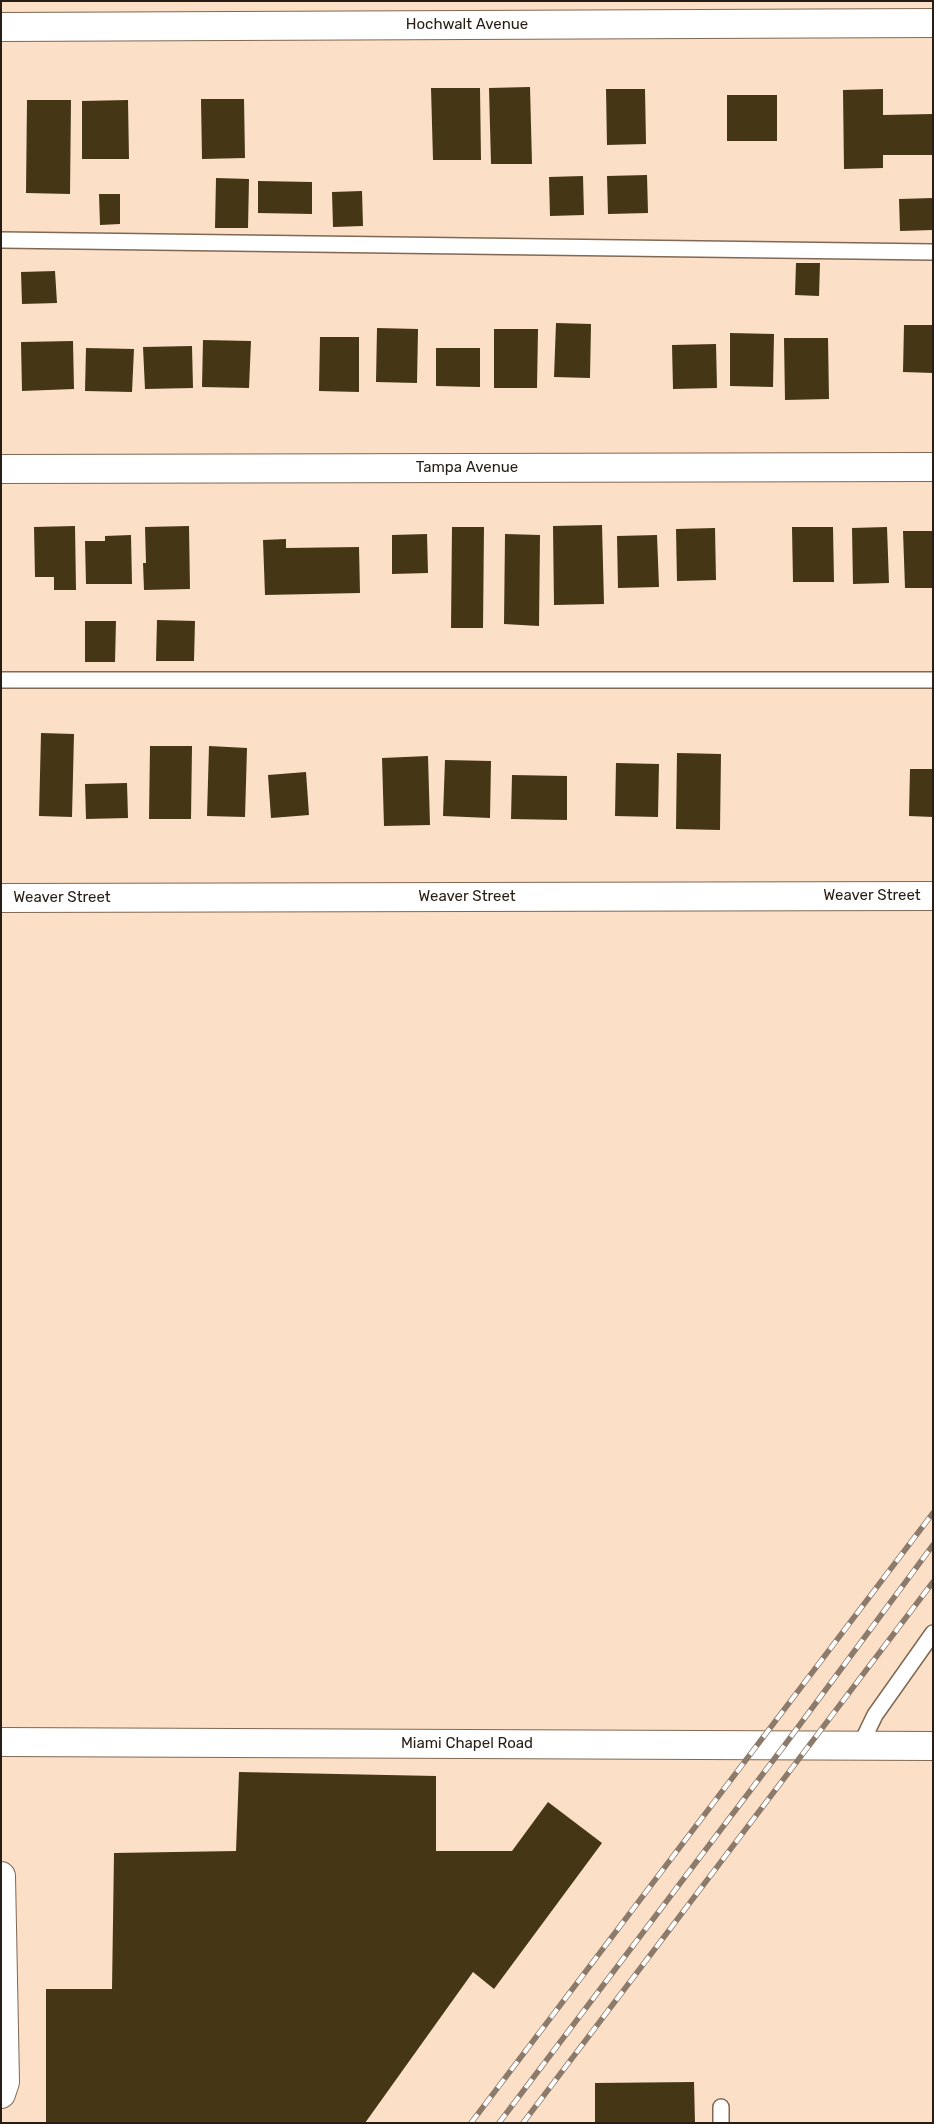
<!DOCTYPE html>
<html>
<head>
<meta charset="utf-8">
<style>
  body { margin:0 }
  #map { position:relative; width:934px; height:2124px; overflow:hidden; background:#fbdfc7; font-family:Rubik,sans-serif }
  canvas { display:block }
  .frame { position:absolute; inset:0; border:2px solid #271d14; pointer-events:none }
</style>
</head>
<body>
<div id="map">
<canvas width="934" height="2124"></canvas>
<div class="frame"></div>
</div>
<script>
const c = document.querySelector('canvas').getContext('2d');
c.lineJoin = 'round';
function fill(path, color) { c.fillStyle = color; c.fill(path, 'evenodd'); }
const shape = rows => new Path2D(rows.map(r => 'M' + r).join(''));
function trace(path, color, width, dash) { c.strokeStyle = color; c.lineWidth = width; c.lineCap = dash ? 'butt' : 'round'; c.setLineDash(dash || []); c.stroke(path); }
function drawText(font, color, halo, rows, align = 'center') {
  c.font = font + ' Rubik,sans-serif'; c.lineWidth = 5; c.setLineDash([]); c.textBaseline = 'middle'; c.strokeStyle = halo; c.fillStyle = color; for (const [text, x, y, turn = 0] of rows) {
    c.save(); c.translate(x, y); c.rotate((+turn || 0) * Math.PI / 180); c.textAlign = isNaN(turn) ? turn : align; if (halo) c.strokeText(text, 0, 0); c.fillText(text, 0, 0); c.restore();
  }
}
const building = shape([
  [530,87,532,164,491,164,489,88],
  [431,88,480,88,481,160,433,160],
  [606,89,645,89,646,144,607,145],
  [883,89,883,115,933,114,933,155,883,155,883,168,844,169,843,90],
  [727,95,777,95,777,141,727,141],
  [201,99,244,99,245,158,202,159],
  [27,100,71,100,70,194,26,193],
  [128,100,129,159,82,159,82,101],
  [647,175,648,213,608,214,607,176],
  [583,176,584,215,550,216,549,177],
  [216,178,249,179,248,228,215,228],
  [258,181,312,182,312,214,258,213],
  [362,191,363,226,333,227,332,192],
  [99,194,120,194,120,224,100,225],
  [933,198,933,230,900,231,899,199],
  [796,263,820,263,819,296,795,295],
  [55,271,57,303,22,304,21,272],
  [556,323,591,324,590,378,554,377],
  [904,325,933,325,933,373,903,372],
  [377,328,418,329,417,383,376,382],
  [494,329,538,329,537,388,494,388],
  [730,333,774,334,773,387,730,386],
  [320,337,359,337,359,392,319,391],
  [784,338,828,338,829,399,785,400],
  [203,340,251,341,249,388,202,387],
  [73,341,74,389,22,391,21,342],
  [716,344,717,388,673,389,672,345],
  [192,346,193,388,145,389,143,347],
  [86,348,134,349,132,392,85,391],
  [436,348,480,348,480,387,436,386],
  [602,525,604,604,554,605,553,526],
  [75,526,76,590,54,590,54,577,35,577,34,527],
  [189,526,190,589,144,590,143,563,146,563,145,527],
  [452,527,484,527,483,628,451,628],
  [792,527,833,527,834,582,793,582],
  [887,527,889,583,853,584,852,528],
  [715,528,716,580,677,581,676,529],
  [903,531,933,531,933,588,905,588],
  [427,534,428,573,392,574,392,535],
  [505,534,540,535,539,626,504,624],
  [131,535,132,584,86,584,85,541,105,541,105,536],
  [657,535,659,587,618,588,617,536],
  [286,539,286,548,359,547,360,593,265,595,263,540],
  [157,620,195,621,194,661,156,661],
  [85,621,116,621,115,662,85,662],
  [41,733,74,734,72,817,39,816],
  [150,746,192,746,191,819,149,819],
  [209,746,247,748,245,817,207,816],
  [677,753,721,754,720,830,676,829],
  [428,756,430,825,384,826,382,758],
  [445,760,491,761,490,818,443,816],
  [616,763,659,764,658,817,615,816],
  [910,769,933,769,933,817,909,816],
  [306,772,309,815,271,818,268,775],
  [512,775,567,776,567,820,511,819],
  [127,783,128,818,86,819,85,784],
  [239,1772,436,1776,436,1851,512,1851,548,1802,602,1843,494,1989,473,1972,365,2123,46,2123,46,1989,112,1989,114,1853,236,1851],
  [694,2082,695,2123,595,2123,595,2083]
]);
const service = shape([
  [1,240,933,252],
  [1,680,933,680],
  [860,1746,875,1715,933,1633],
  [721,2107,721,2123]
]);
const minor = shape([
  [1,27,933,23],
  [1,469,933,467],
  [1,898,933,896],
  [1,1742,933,1746],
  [1,1876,5,2082,1,2094]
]);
const rail = shape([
  [471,2123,933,1513],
  [499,2123,784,1746,933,1545],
  [523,2123,933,1582]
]);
const streetNames = [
  ["Hochwalt Avenue",467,25],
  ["Tampa Avenue",467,468],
  ["Weaver Street",872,896],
  ["Weaver Street",467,897],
  ["Weaver Street",62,898],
  ["Miami Chapel Road",467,1744]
];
fill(building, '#453616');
trace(service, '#806853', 18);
trace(minor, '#806853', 30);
trace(service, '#fff', 15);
trace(minor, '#fff', 28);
trace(rail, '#8c7a6a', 5.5);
trace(rail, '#fff', 4, [11]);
drawText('15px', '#271d14', '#fff', streetNames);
</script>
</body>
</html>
